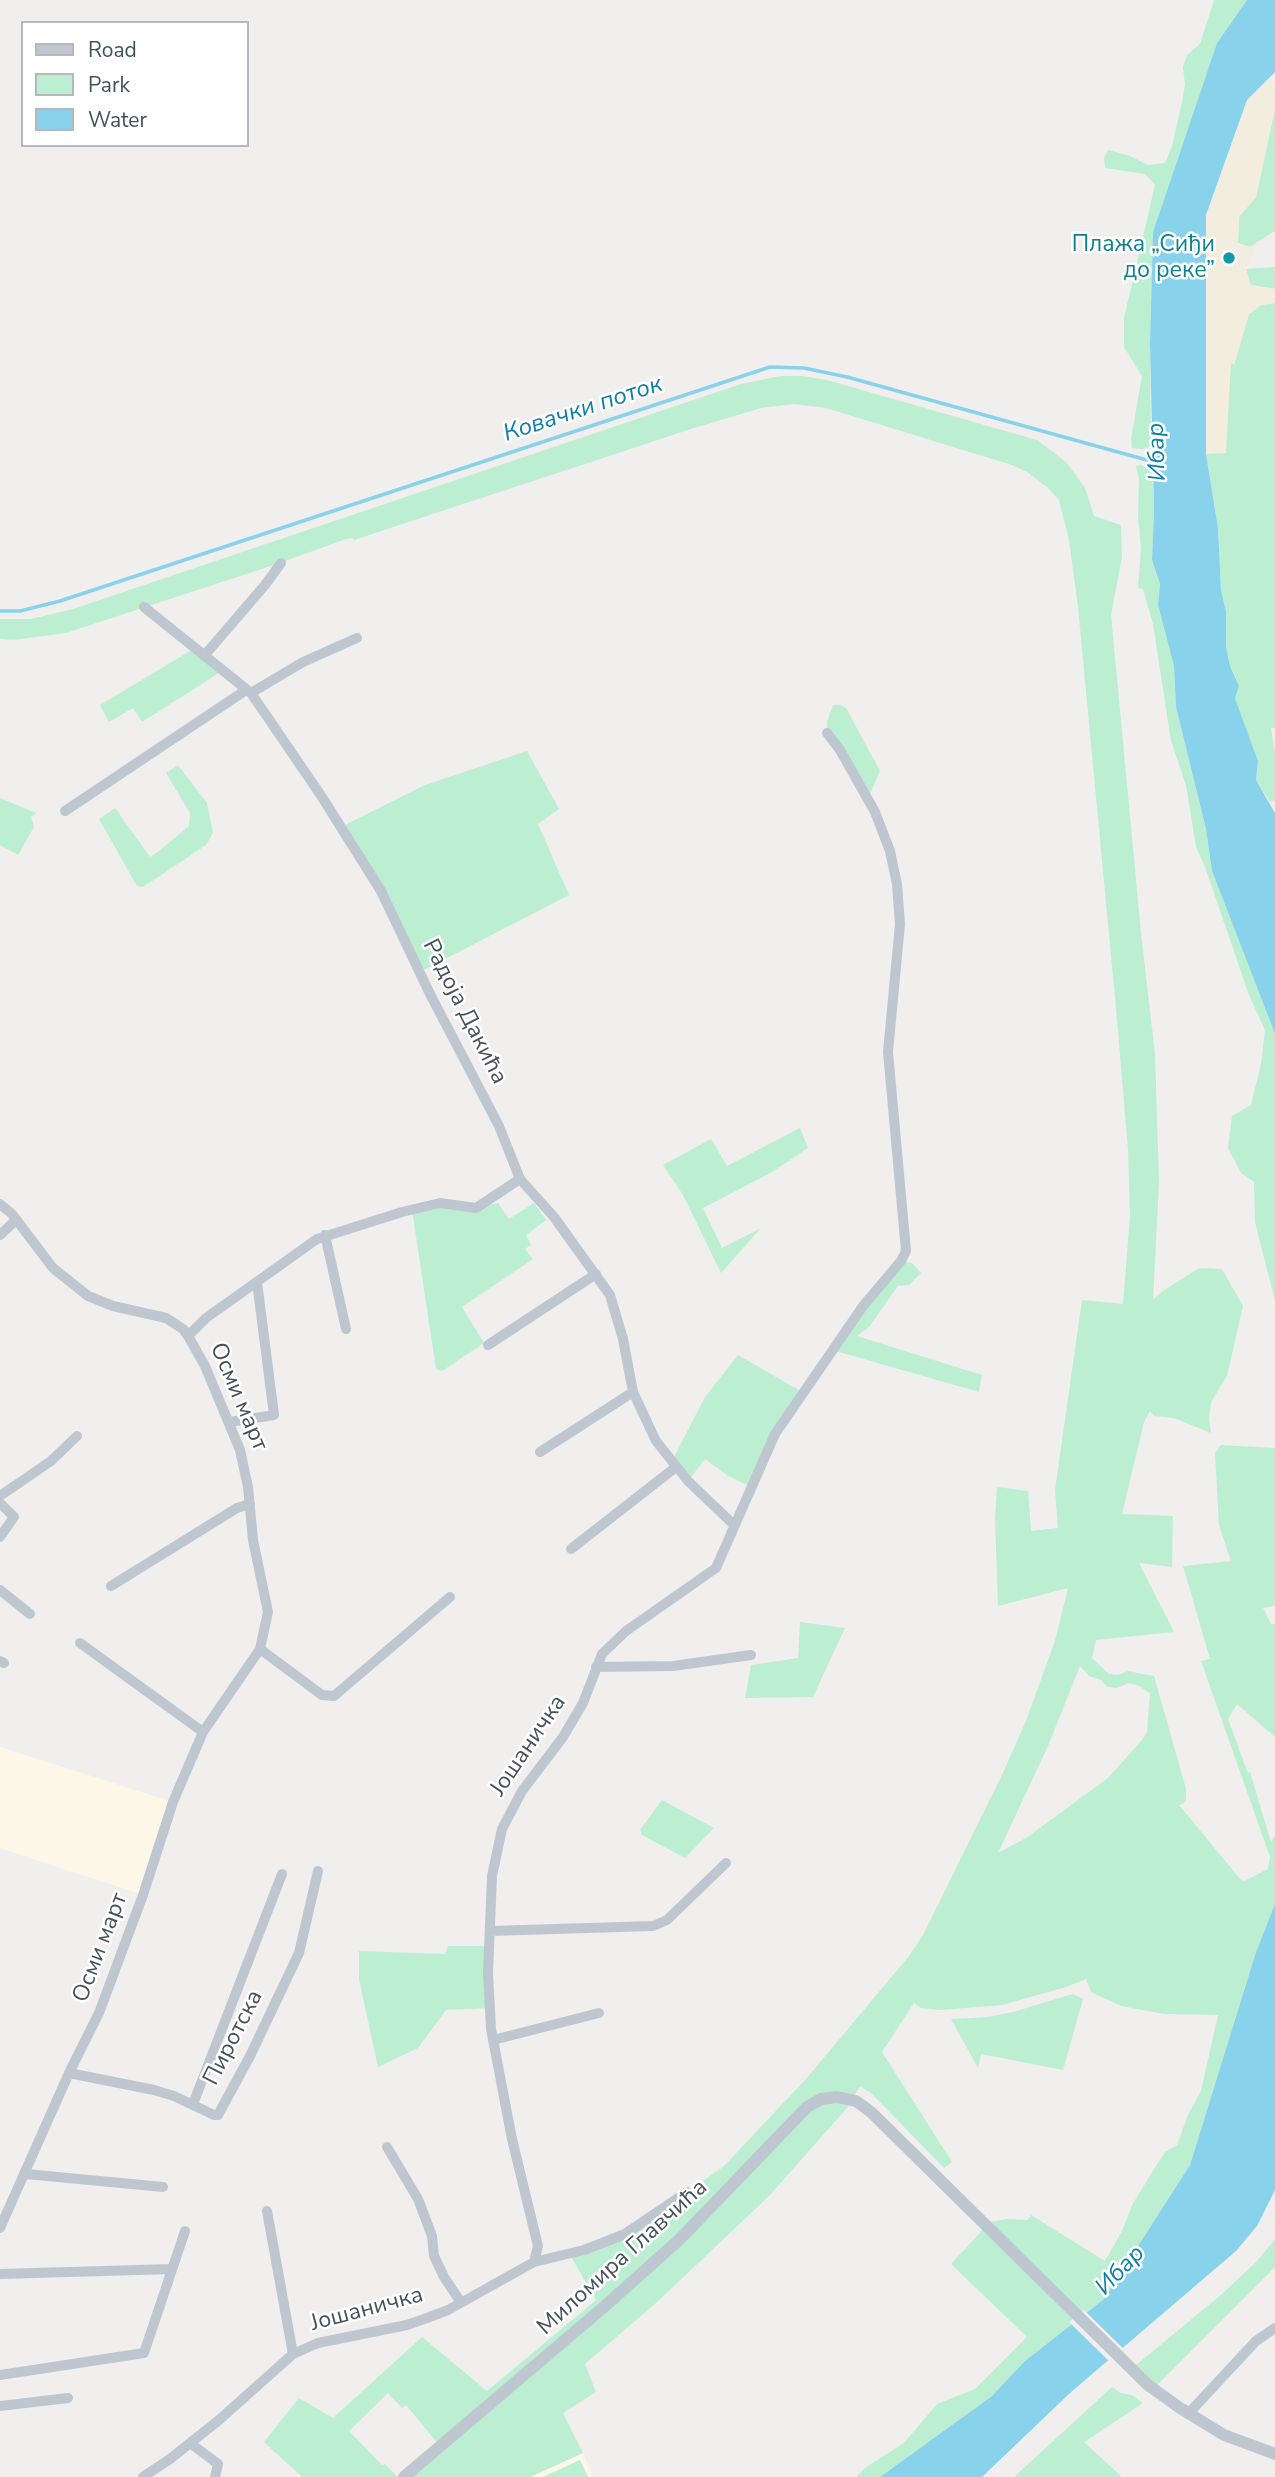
<!DOCTYPE html>
<html>
<head>
<meta charset="utf-8">
<style>
  body { margin:0 }
  #map { position:relative; width:1275px; height:2477px; overflow:hidden; background:#f1eeee; font-family:"Nunito Sans",sans-serif }
  canvas { display:block }
  .legend { position:absolute; left:21px; top:21px; width:228px; height:126px; box-sizing:border-box; background:#fff; border:2px solid #b5b9bd; margin:0; padding:9px 12px; list-style:none; font-size:21px; color:#46505b }
  .legend li { display:flex; align-items:center; gap:14px; height:35px }
  .legend b { width:35px; border:2px solid #b5b9bd }
</style>
</head>
<body>
<div id="map">
<canvas width="1275" height="2477"></canvas>
<ul class="legend">
<li><b style="height:9px;background:#bec7d0"></b>Road</li>
<li><b style="height:19px;background:#bceed2"></b>Park</li>
<li><b style="height:19px;background:#89d2eb"></b>Water</li>
</ul>
</div>
<script>
const c = document.querySelector('canvas').getContext('2d');
c.lineJoin = 'round';
function fill(path, color) { c.fillStyle = color; c.fill(path, 'evenodd'); }
const shape = rows => new Path2D(rows.map(r => 'M' + r).join(''));
function trace(path, color, width, dash) { c.strokeStyle = color; c.lineWidth = width; c.lineCap = dash ? 'butt' : 'round'; c.setLineDash(dash || []); c.stroke(path); }
function drawText(font, color, halo, rows, align = 'center') {
  c.font = font + ' "Nunito Sans",sans-serif'; c.lineWidth = 5; c.setLineDash([]); c.textBaseline = 'middle'; c.strokeStyle = halo; c.fillStyle = color; for (const [text, x, y, turn = 0] of rows) {
    c.save(); c.translate(x, y); c.rotate((+turn || 0) * Math.PI / 180); c.textAlign = isNaN(turn) ? turn : align; if (halo) c.strokeText(text, 0, 0); c.fillText(text, 0, 0); c.restore();
  }
}
const commercial = shape([
  [0,1747,173,1802,143,1895,0,1848],
  [583,2453,593,2477,530,2477]
]);
const green = shape([
  [1214,0,1247,0,1217,43,1153,232,1150,344,1151,446,1142,449,1132,448,1131,439,1142,376,1124,347,1124,318,1155,185,1145,174,1105,168,1104,158,1108,150,1130,156,1148,165,1165,163,1172,146,1182,102,1185,85,1183,67,1187,55,1200,44],
  [1275,109,1275,231,1250,247,1238,243,1239,217,1256,197],
  [1275,267,1275,289,1251,285,1246,269],
  [1275,303,1275,728,1271,728,1275,753,1275,801,1270,802,1256,780,1258,761,1235,698,1239,685,1230,666,1226,646,1226,611,1221,590,1218,528,1206,454,1231,362,1234,364,1249,314,1261,305],
  [781,376,803,376,827,380,1037,440,1066,462,1085,488,1094,516,1121,525,1122,557,1111,615,1141,933,1155,1054,1159,1182,1153,1300,1160,1293,1199,1268,1222,1269,1243,1306,1227,1376,1211,1402,1209,1419,1211,1433,1174,1418,1154,1416,1150,1411,1144,1422,1122,1514,1173,1516,1172,1567,1139,1563,1174,1632,1096,1640,1092,1658,1109,1674,1118,1675,1128,1671,1154,1676,1186,1789,1186,1799,1183,1804,1179,1805,1241,1880,1244,1881,1268,1869,1270,1857,1201,1661,1210,1659,1183,1566,1231,1561,1219,1525,1215,1453,1221,1445,1275,1448,1275,1606,1263,1608,1271,1624,1275,1624,1275,1737,1237,1704,1228,1719,1248,1773,1250,1772,1271,1842,1275,1835,1275,1904,1256,1952,1190,2165,1104,2299,1025,2361,992,2396,880,2477,856,2477,866,2467,904,2443,937,2404,975,2389,1027,2337,951,2264,990,2222,1006,2219,1028,2220,1031,2215,1105,2261,1122,2231,1132,2205,1153,2171,1165,2152,1177,2145,1188,2115,1201,2091,1218,2015,1164,2014,1121,2006,1091,1992,1086,1979,1066,1987,1002,2005,940,2010,921,2008,914,2003,882,2052,952,2162,944,2168,872,2094,860,2086,847,2108,769,2196,656,2303,585,2364,596,2392,563,2413,583,2453,530,2477,405,2477,440,2446,406,2405,402,2408,388,2393,349,2431,382,2465,385,2464,398,2477,302,2477,264,2442,299,2398,333,2418,422,2337,487,2391,596,2300,570,2255,625,2234,723,2167,806,2079,909,1956,923,1935,1001,1777,1026,1721,1055,1641,1068,1588,998,1606,995,1519,997,1487,1028,1491,1031,1531,1058,1528,1055,1490,1082,1300,1123,1304,1130,1217,1128,1149,1117,1019,1078,607,1069,540,1059,500,1048,488,1027,472,1012,465,826,408,794,404,761,408,694,428,354,540,353,538,346,539,277,564,66,633,14,640,0,639,0,619,31,619,73,609,741,384],
  [1080,1666,1089,1676,1101,1680,1107,1687,1117,1688,1129,1683,1139,1686,1150,1693,1147,1732,1142,1740,1108,1778,1026,1838,998,1853,1048,1746],
  [1141,465,1152,471,1154,511,1152,560,1160,584,1158,605,1174,666,1176,707,1206,829,1212,871,1275,1034,1275,1301,1255,1222,1254,1182,1241,1173,1228,1148,1232,1116,1251,1105,1261,1064,1265,1030,1249,995,1205,867,1196,847,1186,785,1171,741,1153,624,1143,589,1138,588,1141,548,1138,516,1139,479,1136,466],
  [195,648,222,671,142,722,133,708,109,722,100,705],
  [833,705,840,705,846,708,880,771,868,798,827,733,827,722],
  [527,751,559,809,538,824,569,895,420,972,341,827,425,785],
  [178,765,207,803,213,833,206,845,143,887,137,886,99,819,115,808,150,857,159,851,189,826,190,813,166,773],
  [0,798,36,813,31,817,34,827,18,855,0,845],
  [800,1128,808,1148,772,1172,703,1208,722,1248,761,1228,721,1273,683,1195,663,1165,711,1139,727,1166],
  [440,1203,476,1208,498,1203,509,1219,534,1203,546,1220,526,1235,531,1245,525,1249,533,1259,462,1307,484,1343,442,1371,436,1369,412,1210],
  [901,1261,912,1263,921,1273,909,1285,898,1286,869,1327,857,1336,982,1375,979,1392,832,1350],
  [738,1355,802,1392,751,1487,727,1475,705,1459,688,1481,672,1461,705,1397],
  [800,1622,845,1628,813,1697,745,1698,751,1665,798,1658],
  [662,1800,714,1828,685,1858,642,1835,640,1830],
  [448,1946,488,1946,490,2008,446,2010,418,2048,378,2067,359,1979,359,1951,445,1954],
  [1073,1994,1083,1999,1063,2070,981,2054,978,2068,951,2019,988,2017,1013,2012],
  [1275,2239,1275,2267,1156,2386,1135,2366,1222,2294,1257,2261],
  [1112,2387,1121,2393,1132,2395,1143,2403,1084,2442,1122,2477,1014,2477],
  [580,2460,588,2477,543,2477]
]);
const sand = shape([
  [1268,79,1275,85,1275,109,1256,197,1239,217,1238,243,1250,247,1260,240,1246,269,1251,285,1275,289,1275,303,1261,305,1249,314,1234,365,1231,363,1226,453,1206,454,1206,215,1247,100]
]);
const water = shape([
  [1247,0,1275,0,1275,72,1247,100,1206,215,1206,454,1218,528,1221,590,1226,611,1226,646,1230,666,1239,686,1235,698,1258,761,1256,780,1275,813,1275,1034,1212,871,1206,829,1176,707,1174,666,1158,605,1160,584,1152,560,1154,511,1150,344,1153,232,1217,43],
  [1275,1904,1275,2190,1257,2226,1236,2251,1070,2393,982,2477,880,2477,992,2396,1025,2361,1104,2299,1190,2165,1256,1952]
]);
const pier = shape([
  [1084,2310,1125,2350,1111,2363,1069,2322]
]);
const stream = shape([
  [0,611,20,611,60,601,770,367,804,368,847,377,1154,462]
]);
const minor = shape([
  [144,607,251,693,322,797,381,891,430,994,499,1126,520,1179,554,1217,610,1295,623,1339,633,1392,656,1441,688,1481,734,1525],
  [204,656,265,585,281,563],
  [251,693,303,662,357,638],
  [65,811,246,690],
  [0,1204,12,1214,53,1268,88,1296,113,1306,166,1318,183,1329,188,1336,205,1366,240,1450,248,1487,253,1540,268,1612,260,1649,203,1732,173,1802,143,1895,99,2013,69,2073,0,2228],
  [0,1235,16,1220],
  [325,1235,346,1329],
  [188,1336,206,1318,317,1239,402,1212,440,1203,476,1208,520,1179],
  [488,1345,596,1274],
  [230,1422,274,1415,257,1282],
  [540,1452,633,1392],
  [0,1496,51,1461,77,1436],
  [0,1503,14,1517,0,1537],
  [571,1549,676,1467],
  [111,1586,237,1508,250,1504],
  [0,1590,30,1614],
  [80,1643,203,1732],
  [260,1649,322,1695,334,1696,450,1597],
  [0,1661,4,1663],
  [596,1667,673,1666,751,1655],
  [490,1931,653,1926,667,1920,726,1863],
  [493,2040,599,2013],
  [69,2073,154,2090,174,2096,214,2115,218,2115,250,2056,299,1953,318,1871],
  [193,2104,282,1874],
  [387,2147,418,2199,432,2236,434,2256,444,2277,460,2301],
  [26,2174,163,2187],
  [267,2211,293,2354],
  [534,2262,584,2250,625,2234,687,2192],
  [0,2274,172,2269],
  [0,2375,144,2353,185,2231],
  [0,2406,68,2398],
  [1188,2414,1256,2341,1275,2328],
  [190,2443,218,2464,215,2477],
  [143,2477,170,2459,219,2420,293,2354,318,2343,407,2325,427,2318,448,2310,534,2262,538,2246,512,2139,491,2029,488,1973,492,1876,502,1829,522,1791,563,1737,583,1703,602,1654,626,1631,716,1568,775,1434,863,1306,901,1261,906,1251,888,1052,900,924,897,884,890,851,875,812,840,750,827,733]
]);
const tertiary = shape([
  [404,2477,605,2306,680,2239,807,2107,821,2099,837,2097,856,2101,871,2112,1148,2385,1180,2408,1224,2435,1275,2454]
]);
const markers = [
  [1229,258,7,"#0f9aa8"]
];
const cultureNames = [
  ["Плажа „Сиђи",1215,245],
  ["до реке”",1215,271]
];
const streetNames = [
  ["Радоја Дакића",464,1012,63],
  ["Осми март",238,1397,67],
  ["Јошаничка",529,1746,-56],
  ["Осми март",101,1948,-69],
  ["Пиротска",234,2038,-63],
  ["Миломира Главчића",623,2258,-42],
  ["Јошаничка",367,2310,-15]
];
const waterNames = [
  ["Ковачки поток",583,410,-18],
  ["Ибар",1158,452,-92],
  ["Ибар",1121,2271,-46]
];
fill(commercial, '#fcf7e7');
fill(green, '#bceed2');
fill(sand, '#f2edde');
fill(water, '#89d2eb');
fill(pier, '#f1eeee');
trace(stream, '#89d2eb', 3.5);
trace(minor, '#bec7d0', 10);
trace(tertiary, '#bec7d0', 12);
for (const [x, y, r, color] of markers) { const dot = new Path2D(); dot.arc(x, y, r, 0, 2 * Math.PI); c.fillStyle = color; c.fill(dot); trace(dot, '#fff', 2.5); }
drawText('23px', '#0d838f', '#fff', cultureNames, 'right');
drawText('23px', '#46505b', '#fff', streetNames);
drawText('italic 24px', '#0d7fa7', '#fff', waterNames);
</script>
</body>
</html>
